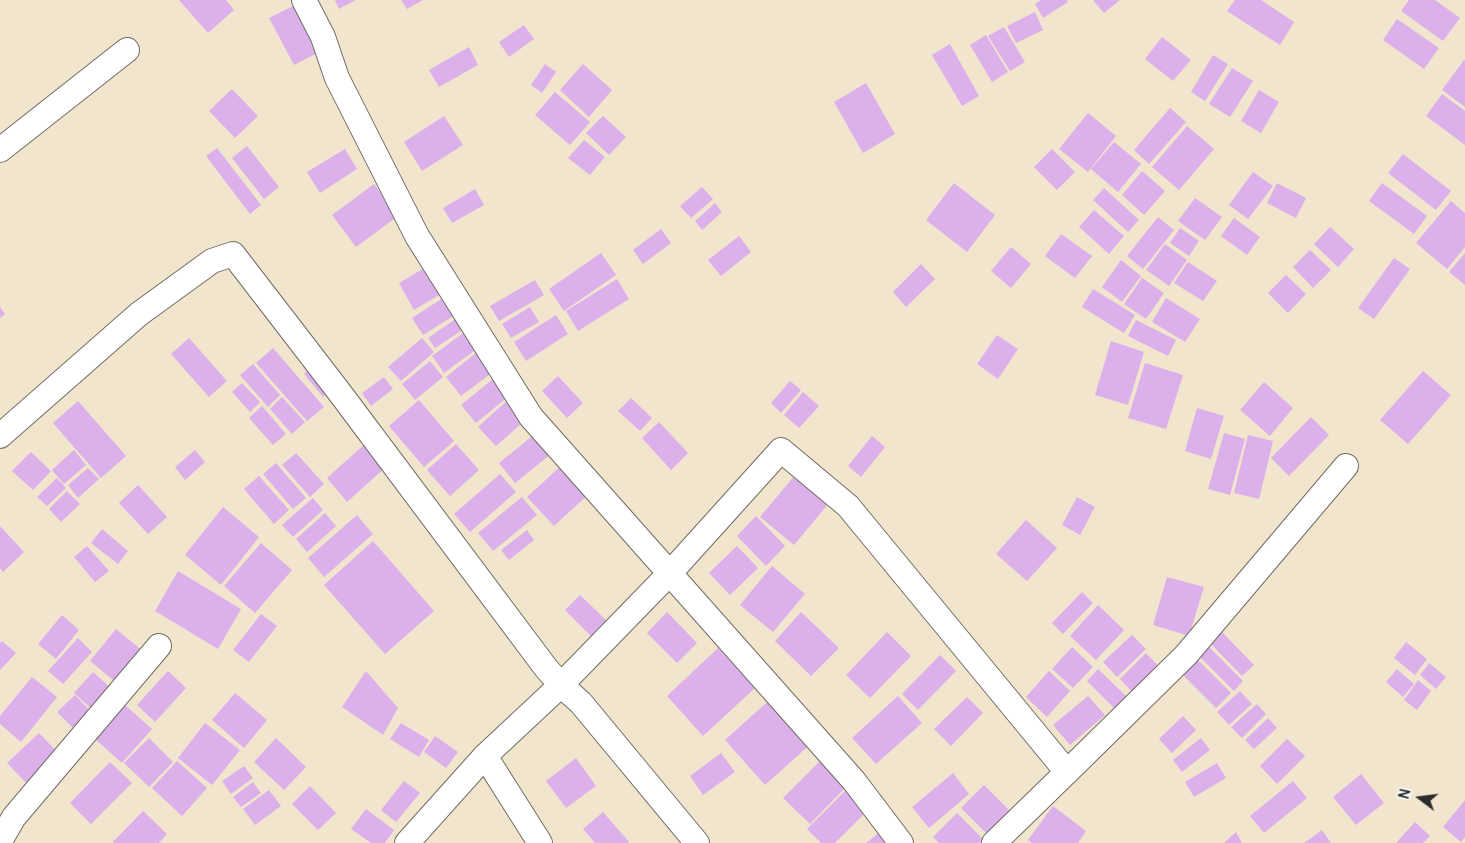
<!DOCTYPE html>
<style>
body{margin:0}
#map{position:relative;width:1465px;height:843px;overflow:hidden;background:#f1e5cd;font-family:Pangolin,sans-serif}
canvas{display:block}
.north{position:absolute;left:1395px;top:773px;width:50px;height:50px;-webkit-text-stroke:4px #f6f6f2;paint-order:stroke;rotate:285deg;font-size:14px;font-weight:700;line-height:20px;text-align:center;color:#2b2b2b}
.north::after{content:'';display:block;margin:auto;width:18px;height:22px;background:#2b2b2b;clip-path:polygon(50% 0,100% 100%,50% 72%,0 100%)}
</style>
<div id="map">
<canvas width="1465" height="843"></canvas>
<div class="north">N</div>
</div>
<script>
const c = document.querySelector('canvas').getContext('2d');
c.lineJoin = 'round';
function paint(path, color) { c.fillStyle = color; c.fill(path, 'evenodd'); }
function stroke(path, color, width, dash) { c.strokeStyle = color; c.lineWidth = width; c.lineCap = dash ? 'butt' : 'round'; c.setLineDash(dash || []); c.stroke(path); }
paint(new Path2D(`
 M179,0H226L234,10L208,33Z
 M335,0H356L339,9Z
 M401,0H423L407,9Z
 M1041,0H1067L1068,2L1043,18L1035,4Z
 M1093,0H1120L1104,13Z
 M1235,0H1261L1294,22L1280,45L1227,11Z
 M1409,0H1435L1460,18L1443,41L1401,11Z
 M299,3L323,50L294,65L269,18Z
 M1035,12L1043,30L1016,43L1007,26Z
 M1397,19L1439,48L1424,69L1383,40Z
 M524,25L534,39L509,57L499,42Z
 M1004,27L1025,62L1010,71L988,36Z
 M986,35L1008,72L992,82L970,45Z
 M1162,37L1191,60L1173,81L1145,59Z
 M950,44L979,96L962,106L932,55Z
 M469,47L478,65L439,87L429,70Z
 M1213,55L1228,64L1205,101L1191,92Z
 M1464,60L1465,61V107L1442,90Z
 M545,64L556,72L542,93L531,85Z
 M583,64L612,90L589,117L560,90Z
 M1232,68L1253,81L1230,117L1209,104Z
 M866,83L895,134L863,153L834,102Z
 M232,89L258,116L235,138L209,111Z
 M1259,90L1279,102L1261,133L1241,121Z
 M555,92L590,122L570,145L535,115Z
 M1442,94L1465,111V145L1426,116Z
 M1170,108L1186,122L1149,164L1134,150Z
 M1088,113L1116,136L1088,172L1059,149Z
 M444,116L463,145L422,171L404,142Z
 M603,116L626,137L609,155L586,133Z
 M1187,126L1214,149L1179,190L1152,167Z
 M584,140L605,157L590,175L568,158Z
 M1114,142L1141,164L1118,192L1091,169Z
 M247,146L279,187L264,199L232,158Z
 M217,148L261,205L250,214L206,156Z
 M345,149L357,169L320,193L307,172Z
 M1052,149L1075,172L1057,190L1034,167Z
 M1403,154L1451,191L1436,210L1388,173Z
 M1142,171L1165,191L1144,215L1122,195Z
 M1253,172L1273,186L1248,219L1229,205Z
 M954,183L995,215L967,252L926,220Z
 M1277,183L1306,198L1296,218L1267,203Z
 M1382,183L1427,216L1414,234L1369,201Z
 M374,184L398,216L356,247L332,215Z
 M702,187L713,199L691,218L680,206Z
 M1104,188L1139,220L1128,232L1093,200Z
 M475,189L484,205L452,223L443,208Z
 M1195,198L1222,217L1205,240L1178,221Z
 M1451,201L1465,213V247L1447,269L1416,243Z
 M715,203L722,212L702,230L695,221Z
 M1094,210L1124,236L1109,254L1079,227Z
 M1158,217L1174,230L1143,269L1127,256Z
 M1234,218L1260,237L1247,255L1221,236Z
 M1330,227L1354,249L1338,267L1314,244Z
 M1180,228L1199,241L1189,256L1170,243Z
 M661,229L671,243L643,264L633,250Z
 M1061,234L1092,256L1075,278L1045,256Z
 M739,236L751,252L721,276L708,260Z
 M1165,244L1187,260L1169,286L1146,270Z
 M1011,247L1031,264L1011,288L991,271Z
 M1310,250L1331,270L1313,288L1293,267Z
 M601,253L616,275L564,311L549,289Z
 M1465,253V285L1449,272Z
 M1394,258L1410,269L1374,319L1358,308Z
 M1121,260L1141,276L1122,302L1102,287Z
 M1188,262L1217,281L1203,301L1174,283Z
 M921,264L935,279L906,307L893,292Z
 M426,267L441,294L414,310L399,283Z
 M1286,275L1306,294L1288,313L1268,293Z
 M1142,278L1164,293L1146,319L1124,304Z
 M617,279L629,299L578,331L566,311Z
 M535,280L544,295L499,321L490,306Z
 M1093,289L1135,315L1124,333L1082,307Z
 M449,294L460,312L423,335L412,318Z
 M1166,298L1200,319L1185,342L1152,322Z
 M0,307L5,314L0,318Z
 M530,307L539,322L511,338L502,324Z
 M556,315L568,334L526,361L514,342Z
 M460,316L467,327L435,348L428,338Z
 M1136,320L1176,340L1168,356L1128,336Z
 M470,328L482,345L444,373L432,356Z
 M997,335L1018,349L998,379L977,364Z
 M189,338L227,381L209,397L171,354Z
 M422,338L434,352L401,381L388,367Z
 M1111,341L1144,352L1128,405L1095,395Z
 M273,348L324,407L307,421L256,363Z
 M477,352L493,372L461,396L446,377Z
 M430,361L443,377L415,400L402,384Z
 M1145,363L1183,375L1166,429L1128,418Z
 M253,364L280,395L268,407L240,375Z
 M313,366L333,388L323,397L304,374Z
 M1423,371L1451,395L1408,444L1380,420Z
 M499,374L514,392L476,423L461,405Z
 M558,376L583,403L567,418L542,391Z
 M384,377L393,389L371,406L362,393Z
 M790,381L801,390L781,413L771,403Z
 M1264,382L1293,408L1270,436L1240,410Z
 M242,383L260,402L250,412L232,392Z
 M803,392L819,406L799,428L784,415Z
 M282,397L305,422L292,434L270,409Z
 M511,397L529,417L496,446L478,427Z
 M631,398L652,418L640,431L618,411Z
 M419,400L454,441L424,467L389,426Z
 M78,401L126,456L101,478L53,423Z
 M262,406L286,434L273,445L249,418Z
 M1197,408L1224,416L1211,459L1185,451Z
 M1311,417L1329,435L1289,476L1271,458Z
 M659,422L688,453L671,470L642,438Z
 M1224,433L1245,439L1230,495L1208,489Z
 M535,434L551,454L515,483L499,463Z
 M1248,435L1273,441L1259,499L1234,493Z
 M872,436L885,447L861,477L848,466Z
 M367,442L387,466L347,502L327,478Z
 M456,444L479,470L450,496L427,470Z
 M74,450L86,465L64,484L52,470Z
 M195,450L205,462L185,480L175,467Z
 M31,452L51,471L33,490L12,471Z
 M296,453L324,484L310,497L282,465Z
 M276,463L306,498L293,509L263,474Z
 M564,463L591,492L554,526L527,497Z
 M88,468L99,479L78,498L68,485Z
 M500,474L516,492L470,532L454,514Z
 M795,475L829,503L794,545L760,517Z
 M259,476L289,510L274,524L244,489Z
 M57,478L66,488L47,506L37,497Z
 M138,485L167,517L148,534L119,503Z
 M67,491L80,504L61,522L49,509Z
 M522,497L537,515L493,551L478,533Z
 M1077,497L1095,507L1080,535L1062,525Z
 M313,498L323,510L293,537L282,525Z
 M223,507L259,537L221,585L185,555Z
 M325,513L336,526L307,552L296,539Z
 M357,515L373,534L324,577L308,558Z
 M756,516L785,546L766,566L737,536Z
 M1026,520L1057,548L1027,581L996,554Z
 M0,526L24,552L3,572L0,568Z
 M102,529L128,551L118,564L91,543Z
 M527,530L534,540L509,560L501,550Z
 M373,541L434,611L385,654L324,585Z
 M261,543L292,570L255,613L224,586Z
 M87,546L109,571L95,582L74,557Z
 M737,546L758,568L730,595L709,573Z
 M772,566L805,594L773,632L740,605Z
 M178,571L241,609L218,649L155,611Z
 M1167,577L1204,587L1189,636L1153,625Z
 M1082,592L1093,603L1063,634L1052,623Z
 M580,595L608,622L593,638L565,610Z
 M1098,605L1124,630L1096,660L1070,636Z
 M667,612L697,643L677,663L647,633Z
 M801,612L839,648L811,676L775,641Z
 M261,614L277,626L249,662L233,650Z
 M62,615L79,630L56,659L38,644Z
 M116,629L144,652L118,684L90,661Z
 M1221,631L1254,665L1242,676L1209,642Z
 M887,632L911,656L870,698L846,675Z
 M1132,635L1146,649L1117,677L1103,662Z
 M78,638L92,652L63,684L48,671Z
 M2,641L16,653L0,670V643Z
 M1406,642L1427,659L1415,675L1394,658Z
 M1206,644L1243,681L1234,691L1197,654Z
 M1072,647L1093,667L1073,688L1052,669Z
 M718,648L755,688L703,736L667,696Z
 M1146,653L1161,669L1134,694L1120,679Z
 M940,655L956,671L918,710L902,694Z
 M1195,657L1231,693L1216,708L1180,672Z
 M1429,663L1446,677L1436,689L1420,675Z
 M1098,669L1126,696L1114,708L1087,681Z
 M1397,669L1414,684L1403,697L1386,682Z
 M168,671L186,688L155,722L137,705Z
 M366,671L398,708L383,735L342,707Z
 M1049,671L1070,691L1047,717L1026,697Z
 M93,672L113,690L94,711L74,693Z
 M32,677L57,697L21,742L0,724V716Z
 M1418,680L1431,691L1417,710L1404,700Z
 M1240,691L1252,704L1229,725L1217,712Z
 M235,693L267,720L244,748L212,720Z
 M75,695L94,715L77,732L57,712Z
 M774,696L814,741L765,785L725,740Z
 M898,696L922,723L876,764L852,738Z
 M1088,696L1105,715L1070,745L1053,725Z
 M967,697L983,713L951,746L934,729Z
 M1257,704L1266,714L1242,738L1231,727Z
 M125,705L152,729L122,763L95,739Z
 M1183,716L1196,730L1172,753L1159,739Z
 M1268,718L1277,728L1254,749L1245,740Z
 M205,723L240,750L212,785L178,758Z
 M401,723L429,740L419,757L390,739Z
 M39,733L61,756L30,787L7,763Z
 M435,736L458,752L446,768L424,752Z
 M149,738L173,762L149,787L124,763Z
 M276,738L306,767L284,790L254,762Z
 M1201,738L1210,750L1182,772L1173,760Z
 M1287,739L1305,756L1277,784L1260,766Z
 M721,753L735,772L703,795L690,776Z
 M825,756L851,782L810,824L783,798Z
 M576,758L596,786L566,808L546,781Z
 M177,761L207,788L182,816L152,788Z
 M110,762L132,783L91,824L70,803Z
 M1217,763L1226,778L1194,797L1185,782Z
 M244,766L253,778L231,794L222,781Z
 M953,773L969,794L929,828L912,807Z
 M1361,774L1384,803L1356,825L1333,797Z
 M404,781L420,793L396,822L381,810Z
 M1293,781L1307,798L1264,833L1250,816Z
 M253,782L261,793L241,807L233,797Z
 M851,785L872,806L835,843H821L807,829Z
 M984,785L1015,816L992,839L961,808Z
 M310,786L336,813L318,830L292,804Z
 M269,790L281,806L255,825L243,809Z
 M1465,800V837L1461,842L1443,827Z
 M1053,806L1086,831L1078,843H1032L1028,840Z
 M366,809L394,830L385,843H371L351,829Z
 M143,811L167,834L159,843H114L113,842Z
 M603,812L629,842L628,843H595L583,829Z
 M957,813L983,839L979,843H939L933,837Z
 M1415,822L1430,836L1423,843H1396Z
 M884,829L894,843H866Z
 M1322,830L1331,843H1304Z
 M1236,832L1242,843H1224Z`), '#dcb0eb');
const minor = new Path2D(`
 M304,0L323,37L337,78L417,236L531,417L854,781L901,843
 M0,150L127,50
 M0,436L139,314L212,261L233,254L340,393L546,668L561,685L581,703L697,843
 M485,756L540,843
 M1067,772L1186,655L1346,466
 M0,841L14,817L159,646
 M407,843L485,756L561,685L670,573L781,450L848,506L1067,772L994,843`);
stroke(minor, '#706c64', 26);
stroke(minor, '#fff', 24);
</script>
